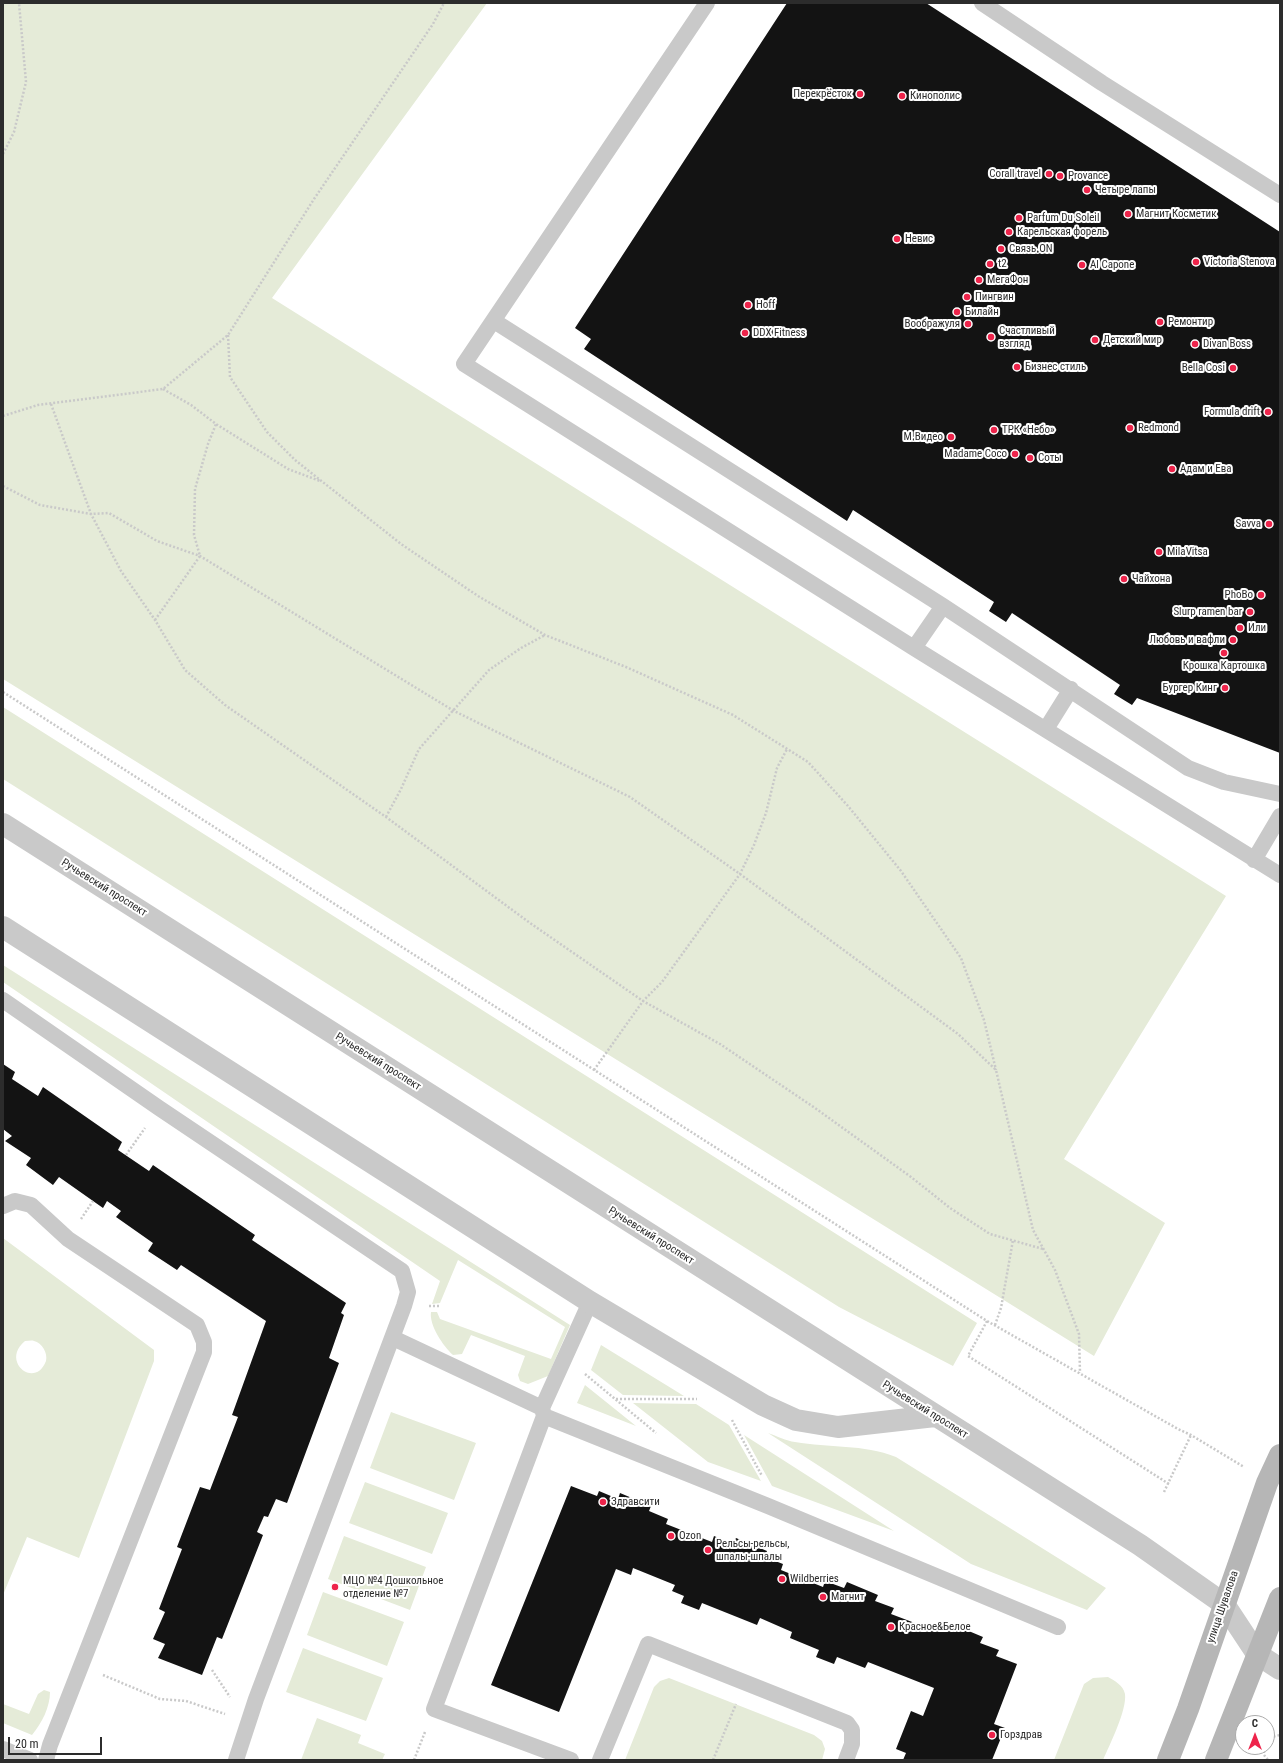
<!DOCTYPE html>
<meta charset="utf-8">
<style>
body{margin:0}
#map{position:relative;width:1283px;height:1763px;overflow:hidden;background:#fff;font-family:"Roboto Condensed",sans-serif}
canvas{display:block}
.frame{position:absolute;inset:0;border:4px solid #2c2c2c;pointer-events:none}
.north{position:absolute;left:1235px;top:1715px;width:40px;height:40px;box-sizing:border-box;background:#fff;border:1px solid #ababab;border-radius:50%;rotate:0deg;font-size:11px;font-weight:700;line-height:16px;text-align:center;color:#2c2c2c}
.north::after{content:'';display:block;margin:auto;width:14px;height:18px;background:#ee244b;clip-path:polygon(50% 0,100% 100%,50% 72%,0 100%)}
.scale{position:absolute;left:8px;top:1737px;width:94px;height:18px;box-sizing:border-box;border:2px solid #2c2c2c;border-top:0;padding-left:5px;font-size:12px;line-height:14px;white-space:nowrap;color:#2c2c2c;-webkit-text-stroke:3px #fff;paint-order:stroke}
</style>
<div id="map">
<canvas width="1283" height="1763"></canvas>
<div class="frame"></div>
<div class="north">С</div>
<div class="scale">20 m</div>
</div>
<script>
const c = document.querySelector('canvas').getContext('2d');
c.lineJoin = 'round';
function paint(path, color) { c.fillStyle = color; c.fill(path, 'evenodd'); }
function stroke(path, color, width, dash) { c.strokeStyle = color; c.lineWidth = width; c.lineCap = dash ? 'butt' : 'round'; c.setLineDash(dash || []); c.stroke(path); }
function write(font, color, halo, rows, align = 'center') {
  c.font = font + ' "Roboto Condensed",sans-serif'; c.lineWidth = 4; c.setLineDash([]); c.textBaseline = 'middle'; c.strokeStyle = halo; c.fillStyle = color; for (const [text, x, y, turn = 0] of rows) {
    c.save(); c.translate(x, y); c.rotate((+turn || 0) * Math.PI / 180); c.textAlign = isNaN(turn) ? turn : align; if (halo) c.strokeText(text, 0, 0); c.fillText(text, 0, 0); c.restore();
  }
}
paint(new Path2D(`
 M3,3H487L272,298L1226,896L1064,1159L1165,1223L1094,1356L3,679Z
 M3,707L977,1323L953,1366L839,1307L3,779Z
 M3,965L570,1325L548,1376L528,1384L520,1381L518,1375L525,1356L471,1335L462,1354L453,1355C443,1346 429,1325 431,1312H437L440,1319L551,1359L565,1327L458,1260L440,1303L432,1304L440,1281L3,982Z
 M3,1238L154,1350V1361L79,1558L27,1537L3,1595ZM25,1341C28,1341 32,1340 34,1341C42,1343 48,1353 46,1361C35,1390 0,1361 25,1341Z
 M601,1345L684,1396L623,1395L591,1370Z
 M585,1385L636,1426L577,1403Z
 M633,1403L696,1404L729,1425L761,1481L708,1462Z
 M391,1412L476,1443L454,1500L370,1468Z
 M768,1433C777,1436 786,1441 795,1442C829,1448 863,1444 896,1457L1106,1588L1087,1610L971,1564Z
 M744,1435L894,1531L772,1486Z
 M365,1482L448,1513L432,1554L349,1523Z
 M344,1536L426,1567L410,1610L328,1579Z
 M323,1592L404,1622L387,1666L307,1635Z
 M303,1648L383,1678L366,1721L286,1692Z
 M1108,1677C1115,1681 1123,1685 1125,1694C1127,1710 1110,1744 1103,1760H1054L1084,1684L1093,1678Z
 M669,1678L814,1735L822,1741L825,1749L822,1760H625L654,1687L660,1681Z
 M44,1690L50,1692C50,1707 42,1723 32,1735L3,1723V1704L29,1714L38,1694Z
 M317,1718L361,1735L358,1743L385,1754L382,1760H301Z`), '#e5ebd8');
paint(new Path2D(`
 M787,3H926L1280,232V753L1137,698L1132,705L1114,694L1120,685L1012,613L1006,622L989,611L994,602L853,510L847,521L584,349L591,339L575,328Z
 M3,1064L15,1072L12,1079L38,1096L43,1087L122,1142L118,1150L149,1171L153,1165L255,1235L252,1240L346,1303L341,1313L344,1315L329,1358L339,1363L287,1503L276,1499L268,1517L264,1516L257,1532L263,1535L222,1639L217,1637L202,1675L158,1658L165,1644L153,1639L165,1612L159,1609L182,1549L177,1547L200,1487L210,1490L238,1417L232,1415L266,1321L181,1265L177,1270L148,1251L153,1243L116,1217L121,1211L107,1201L103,1208L59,1177L53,1185L26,1165L31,1158L5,1141L12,1136L3,1129Z
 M571,1486L597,1496L599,1491L618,1499L620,1493L651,1506L649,1511L668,1519L666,1524L712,1542L714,1536L733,1544L736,1538L767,1551L765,1557L783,1564L781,1570L823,1587L825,1581L844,1588L847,1582L878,1595L875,1601L894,1608L891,1614L928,1628L930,1623L949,1631L952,1624L983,1637L980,1643L999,1650L996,1656L1017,1664L994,1724L1005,1728L992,1760H903L906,1753L896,1749L911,1711L923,1716L934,1688L868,1662L865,1668L837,1657L834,1664L816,1657L819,1650L790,1638L792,1632L760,1618L757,1625L702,1603L699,1610L681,1603L684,1596L672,1591L675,1585L633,1568L631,1575L616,1569L559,1712L491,1685Z`), '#131313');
stroke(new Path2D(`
 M3,154L14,132L26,82L19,3
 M228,335L230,377L267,432L295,460L401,544L478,596L545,635L626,667L733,715L808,762L848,806L901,871L961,958L984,1020L996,1070
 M163,389L191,405L216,424L288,469L320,481
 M51,404L91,514L121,571L155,620L185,670L225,705L386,817L530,923L643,1001L720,1044L815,1108L911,1177L950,1208L990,1234L1043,1249
 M3,416L38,405L163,389L228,335L314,199L433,24L444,3
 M3,486L40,505L91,514L109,513L157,541L200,556L454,711L630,797L740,874L958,1034L996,1070L1033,1230L1055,1270L1079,1334L1080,1373
 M155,620L200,556L194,535L195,489L208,444L216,424
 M3,692L987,1321L1178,1429L1191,1435L1244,1467
 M386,817L401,789L419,749L489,670L521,648L545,635
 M594,1070L643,1001L662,982L740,874L754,845L766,813L777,768L787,749
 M126,1155L145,1128
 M81,1219L93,1201
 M429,1306H439
 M987,1321L968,1356L1169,1484
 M995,1325L1001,1308L1013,1240
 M585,1374L656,1433
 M616,1399H697
 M732,1420L762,1476
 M1164,1492L1191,1435
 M212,1670L230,1697
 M103,1675L160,1699L186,1701L225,1714
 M1267,1741L1272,1737L1280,1735
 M1264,1747V1755L1268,1760
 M414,1760L425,1732
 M713,1760L736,1704`), '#c9c9c9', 2.5, [2, 2]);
stroke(new Path2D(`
 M707,3L464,364L914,648L1280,875
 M982,3L1102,83L1280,195
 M494,321L943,606L1188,768L1224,782L1280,794
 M914,648L943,606
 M1046,729L1071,689
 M1254,860L1280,816
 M3,1000L159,1108L402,1271L408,1292L404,1306L256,1699L236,1760
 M3,1206L15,1201L31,1205L68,1239L197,1325L204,1342V1352L50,1745L46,1760
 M393,1338L542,1408
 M544,1416L768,1506L1058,1627
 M3,1749L30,1760
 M571,1760L434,1709L544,1416L542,1408L590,1302
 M600,1760L648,1644L847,1723L852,1730V1744L846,1760`), '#c9c9c9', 16);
stroke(new Path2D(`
 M3,824L1140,1545L1224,1604L1257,1654L1280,1669
 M3,927L590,1302L763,1405L796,1420L838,1427L935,1416`), '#c9c9c9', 22);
stroke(new Path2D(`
 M1168,1760L1188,1709L1267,1483L1280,1455
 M1216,1760L1280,1598`), '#b6b6b6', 22);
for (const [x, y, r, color] of [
 [860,94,4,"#ee244b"],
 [902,96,4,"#ee244b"],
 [1049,174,4,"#ee244b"],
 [1060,176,4,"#ee244b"],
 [1087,190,4,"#ee244b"],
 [1128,214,4,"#ee244b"],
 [1019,218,4,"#ee244b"],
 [1009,232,4,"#ee244b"],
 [897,239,4,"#ee244b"],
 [1001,249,4,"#ee244b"],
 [1196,262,4,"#ee244b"],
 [990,264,4,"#ee244b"],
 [1082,265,4,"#ee244b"],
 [979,280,4,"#ee244b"],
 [967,297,4,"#ee244b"],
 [748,305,4,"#ee244b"],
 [957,312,4,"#ee244b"],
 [1160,322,4,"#ee244b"],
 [968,324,4,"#ee244b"],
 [745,333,4,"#ee244b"],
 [991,337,4,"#ee244b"],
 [1095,340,4,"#ee244b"],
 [1195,344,4,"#ee244b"],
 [1017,367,4,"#ee244b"],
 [1233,368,4,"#ee244b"],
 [1268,412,4,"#ee244b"],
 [1130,428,4,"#ee244b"],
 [994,430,4,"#ee244b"],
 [951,437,4,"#ee244b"],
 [1015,454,4,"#ee244b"],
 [1030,458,4,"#ee244b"],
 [1172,469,4,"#ee244b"],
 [1269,524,4,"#ee244b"],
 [1159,552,4,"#ee244b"],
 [1124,579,4,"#ee244b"],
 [1261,595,4,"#ee244b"],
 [1250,612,4,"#ee244b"],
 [1240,628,4,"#ee244b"],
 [1233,640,4,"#ee244b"],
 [1224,653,4,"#ee244b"],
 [1225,688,4,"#ee244b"],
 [603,1502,4,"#ee244b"],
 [671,1536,4,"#ee244b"],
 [708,1550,4,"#ee244b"],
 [782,1579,4,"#ee244b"],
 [335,1587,4,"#ee244b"],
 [823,1597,4,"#ee244b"],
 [891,1627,4,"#ee244b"],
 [992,1735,4,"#ee244b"]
]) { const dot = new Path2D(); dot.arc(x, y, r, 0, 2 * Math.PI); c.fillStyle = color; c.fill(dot); stroke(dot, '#fff', 1.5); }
write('11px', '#2c2c2c', '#fff', [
 ["Перекрёсток",852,94,"right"],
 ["Кинополис",910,96],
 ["Corall travel",1041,174,"right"],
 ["Provance",1068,176],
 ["Четыре лапы",1095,190],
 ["Магнит Косметик",1136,214],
 ["Parfum Du Soleil",1027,218],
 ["Карельская форель",1017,232],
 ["Невис",905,239],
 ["Связь.ON",1009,249],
 ["Victoria Stenova",1204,262],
 ["t2",998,264],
 ["Al Capone",1090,265],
 ["МегаФон",987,280],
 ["Пингвин",975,297],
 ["Hoff",756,305],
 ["Билайн",965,312],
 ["Ремонтир",1168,322],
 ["Воображуля",960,324,"right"],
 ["Счастливый",999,331],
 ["взгляд",999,344],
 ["DDX Fitness",753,333],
 ["Детский мир",1103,340],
 ["Divan Boss",1203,344],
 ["Бизнес стиль",1025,367],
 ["Bella Cosi",1225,368,"right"],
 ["Formula drift",1260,412,"right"],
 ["Redmond",1138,428],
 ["ТРК «Небо»",1002,430],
 ["М.Видео",943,437,"right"],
 ["Madame Coco",1007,454,"right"],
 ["Соты",1038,458],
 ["Адам и Ева",1180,469],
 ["Savva",1261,524,"right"],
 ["MilaVitsa",1167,552],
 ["Чайхона",1132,579],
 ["PhoBo",1253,595,"right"],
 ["Slurp ramen bar",1242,612,"right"],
 ["Или",1248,628],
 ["Любовь и вафли",1225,640,"right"],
 ["Крошка Картошка",1224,666,"center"],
 ["Бургер Кинг",1217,688,"right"],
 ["Здравсити",611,1502],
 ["Ozon",679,1536],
 ["Рельсы-рельсы,",716,1544],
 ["шпалы-шпалы",716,1557],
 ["Wildberries",790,1579],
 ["МЦО №4 Дошкольное",343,1581],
 ["отделение №7",343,1594],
 ["Магнит",831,1597],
 ["Красное&Белое",899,1627],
 ["Горздрав",1000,1735]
], 'left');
write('11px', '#2c2c2c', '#fff', [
 ["Ручьевский проспект",104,888,32],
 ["Ручьевский проспект",378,1062,32],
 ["Ручьевский проспект",651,1236,32],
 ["Ручьевский проспект",925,1410,32],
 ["улица Шувалова",1223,1607,-71]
]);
</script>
